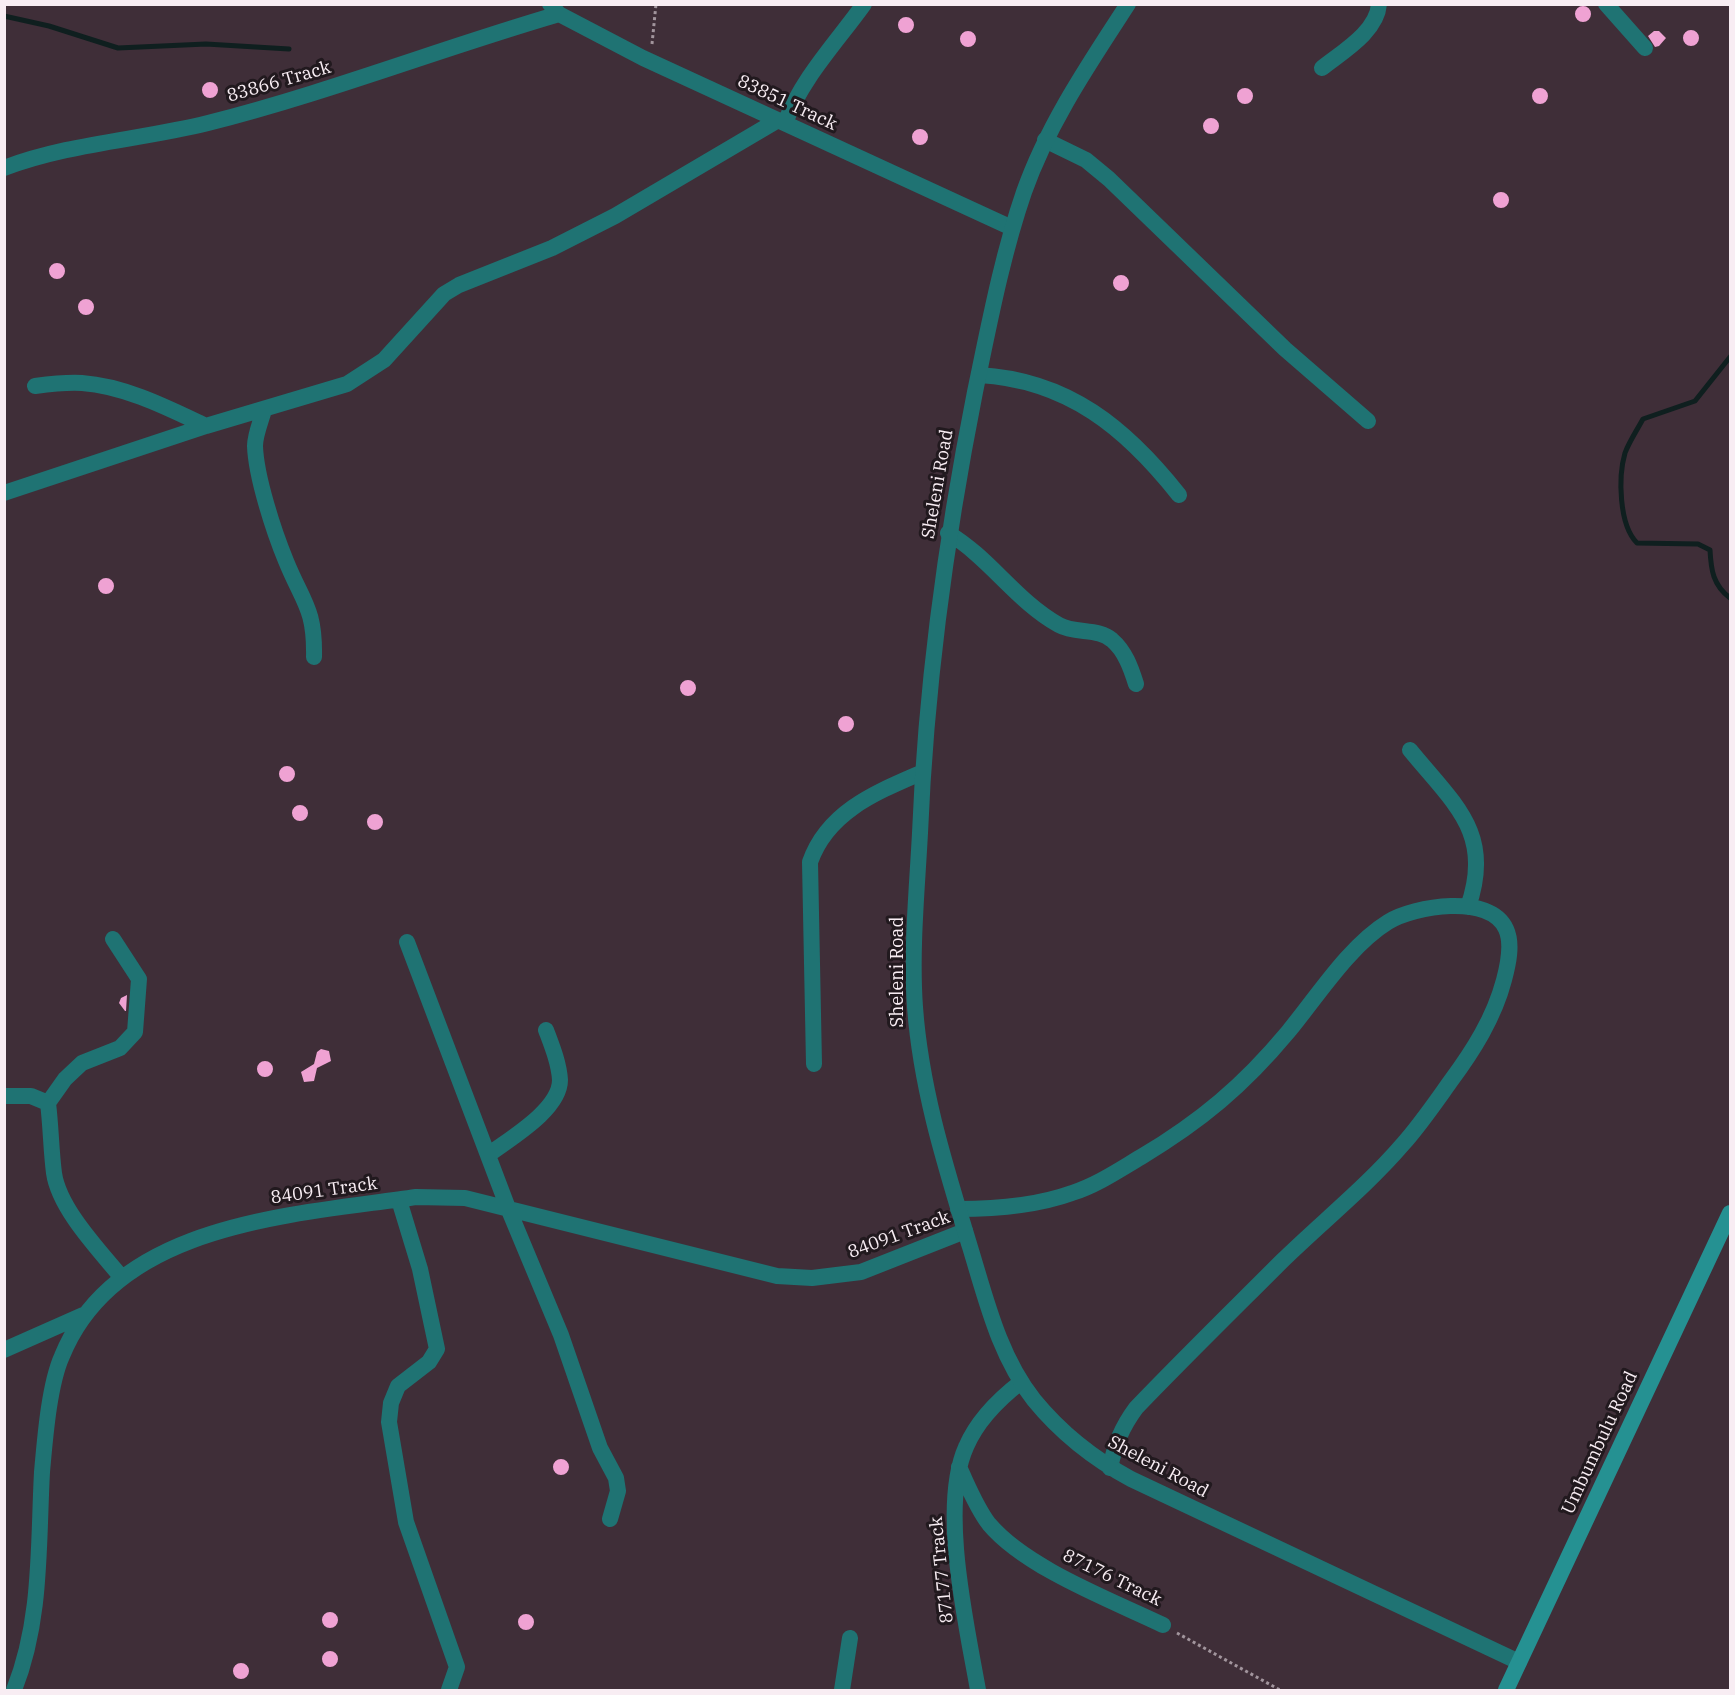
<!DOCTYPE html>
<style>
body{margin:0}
#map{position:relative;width:1735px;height:1695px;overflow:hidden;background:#3f2e38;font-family:"IBM Plex Serif",serif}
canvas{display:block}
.frame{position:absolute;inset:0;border:6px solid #f8edf3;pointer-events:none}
</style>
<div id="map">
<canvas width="1735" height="1695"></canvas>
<div class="frame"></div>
</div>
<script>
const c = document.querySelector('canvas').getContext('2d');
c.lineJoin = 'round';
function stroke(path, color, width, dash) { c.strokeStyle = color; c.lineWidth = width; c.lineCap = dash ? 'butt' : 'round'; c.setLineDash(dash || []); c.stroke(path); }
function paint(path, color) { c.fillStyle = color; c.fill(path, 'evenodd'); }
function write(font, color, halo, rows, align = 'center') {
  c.font = font + ' "IBM Plex Serif",serif'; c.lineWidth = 6; c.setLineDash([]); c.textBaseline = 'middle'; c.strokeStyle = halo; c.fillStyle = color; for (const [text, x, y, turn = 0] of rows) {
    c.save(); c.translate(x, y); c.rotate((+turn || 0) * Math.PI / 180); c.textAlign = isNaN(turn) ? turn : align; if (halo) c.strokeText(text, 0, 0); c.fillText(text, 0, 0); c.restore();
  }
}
stroke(new Path2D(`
 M4,16L49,26L118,48L206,44L289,49
 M1730,357L1695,401L1643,419C1637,430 1629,442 1625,453C1618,477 1619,525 1637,543L1698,544L1710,550C1711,570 1713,585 1730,598`), '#0f1f1f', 5);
paint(new Path2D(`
 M1575 14a8 8 0 1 1 16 0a8 8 0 1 1-16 0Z
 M898 25a8 8 0 1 1 16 0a8 8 0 1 1-16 0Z
 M1683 38a8 8 0 1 1 16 0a8 8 0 1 1-16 0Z
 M960 39a8 8 0 1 1 16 0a8 8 0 1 1-16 0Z
 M1654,31H1659L1666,38L1659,46L1655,47L1648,36Z
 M202 90a8 8 0 1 1 16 0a8 8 0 1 1-16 0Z
 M1237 96a8 8 0 1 1 16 0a8 8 0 1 1-16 0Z
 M1532 96a8 8 0 1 1 16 0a8 8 0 1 1-16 0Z
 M1203 126a8 8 0 1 1 16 0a8 8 0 1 1-16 0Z
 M912 137a8 8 0 1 1 16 0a8 8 0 1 1-16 0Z
 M1493 200a8 8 0 1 1 16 0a8 8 0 1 1-16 0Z
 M49 271a8 8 0 1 1 16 0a8 8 0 1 1-16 0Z
 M1113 283a8 8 0 1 1 16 0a8 8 0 1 1-16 0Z
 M78 307a8 8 0 1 1 16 0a8 8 0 1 1-16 0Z
 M98 586a8 8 0 1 1 16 0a8 8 0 1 1-16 0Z
 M680 688a8 8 0 1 1 16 0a8 8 0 1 1-16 0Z
 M838 724a8 8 0 1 1 16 0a8 8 0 1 1-16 0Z
 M279 774a8 8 0 1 1 16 0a8 8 0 1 1-16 0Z
 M292 813a8 8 0 1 1 16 0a8 8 0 1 1-16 0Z
 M367 822a8 8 0 1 1 16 0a8 8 0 1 1-16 0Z
 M127,995L126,1011H125L119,1003L121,998Z
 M321,1049L329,1051L331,1061L317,1068L314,1081L304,1082L301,1072L314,1064L317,1052Z
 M257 1069a8 8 0 1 1 16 0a8 8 0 1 1-16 0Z
 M553 1467a8 8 0 1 1 16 0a8 8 0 1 1-16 0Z
 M322 1620a8 8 0 1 1 16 0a8 8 0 1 1-16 0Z
 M518 1622a8 8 0 1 1 16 0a8 8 0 1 1-16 0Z
 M322 1659a8 8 0 1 1 16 0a8 8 0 1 1-16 0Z
 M233 1671a8 8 0 1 1 16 0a8 8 0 1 1-16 0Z`), '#efa2d3');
stroke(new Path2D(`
 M652,44L656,4
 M1177,1633L1280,1690`), '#a2959d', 3, [3, 3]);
stroke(new Path2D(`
 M550,4L559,14L643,58L1012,228
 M1606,4L1645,48
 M1322,68C1342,52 1377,32 1379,4
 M785,123C802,78 836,43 864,4
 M1045,140L1086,160L1109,179L1285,349L1368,421
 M4,168C70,143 140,140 208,123C327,93 442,48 559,14
 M979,375C1068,380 1126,428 1179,495
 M35,386C50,384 66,382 82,383C125,386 168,408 206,426
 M264,410C261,421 255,435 255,446C256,477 274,532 286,561C303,603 315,608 314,657
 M4,493L206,426L347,384L384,360L444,294L459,285L552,248L615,216L778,120
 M948,533C990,558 1016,601 1059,625C1075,634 1099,628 1112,640C1125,651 1131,668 1136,684
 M1410,750C1454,804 1494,833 1468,907
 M407,942L508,1208L561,1335L600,1448L616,1478L618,1491L610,1519
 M814,1064L810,862C828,811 877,792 923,772
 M4,1096H31L48,1103C51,1127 51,1150 54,1173C59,1209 100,1251 122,1278
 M48,1103L65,1079L82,1063L120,1048L135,1032L139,979L113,939
 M488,1155C509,1139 560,1110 560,1080C559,1063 552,1046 546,1030
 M399,1200L420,1269L437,1349L429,1362L398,1386L391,1403L389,1422L406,1522L457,1667L449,1690
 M958,1209C996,1209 1036,1206 1072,1193C1097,1185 1119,1170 1141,1157C1201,1121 1243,1086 1288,1032C1317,997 1349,946 1388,922C1414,906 1490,893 1506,929C1513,944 1508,965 1504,980C1494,1018 1473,1051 1450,1082C1435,1103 1420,1125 1403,1144C1367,1186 1322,1222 1282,1261C1233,1310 1184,1358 1136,1408C1122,1427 1115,1444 1110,1468
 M4,1350L83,1315
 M959,1467C968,1486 976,1507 989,1524C1026,1568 1111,1600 1163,1625
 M14,1690C42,1620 38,1546 42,1472C45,1439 49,1385 62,1356C116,1222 294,1215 416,1197L465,1198L777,1276L812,1278L861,1272L965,1231
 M842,1690L850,1638
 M978,1690C967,1627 939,1507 966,1447C977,1421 999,1399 1021,1382`), '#1f7373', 16);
stroke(new Path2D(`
 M1128,4C1089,64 1048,124 1024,192C1002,256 989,325 975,392C946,538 926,684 920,833C917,890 911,950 915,1007C921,1090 946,1168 970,1247C986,1299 999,1356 1034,1400C1061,1433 1094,1459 1131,1479L1519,1662`), '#1f7373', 16);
stroke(new Path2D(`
 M1506,1690L1730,1213`), '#259192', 16);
write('18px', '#f8edf3', '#21191e', [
 ["83866 Track",279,82,-16],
 ["83851 Track",787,103,25],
 ["Sheleni Road",938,484,-80],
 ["Sheleni Road",898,972,-90],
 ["84091 Track",324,1191,-8],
 ["84091 Track",899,1235,-20],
 ["Umbumbulu Road",1600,1443,-65],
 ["Sheleni Road",1158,1467,28],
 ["87177 Track",942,1570,-96],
 ["87176 Track",1112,1578,26]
]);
</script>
